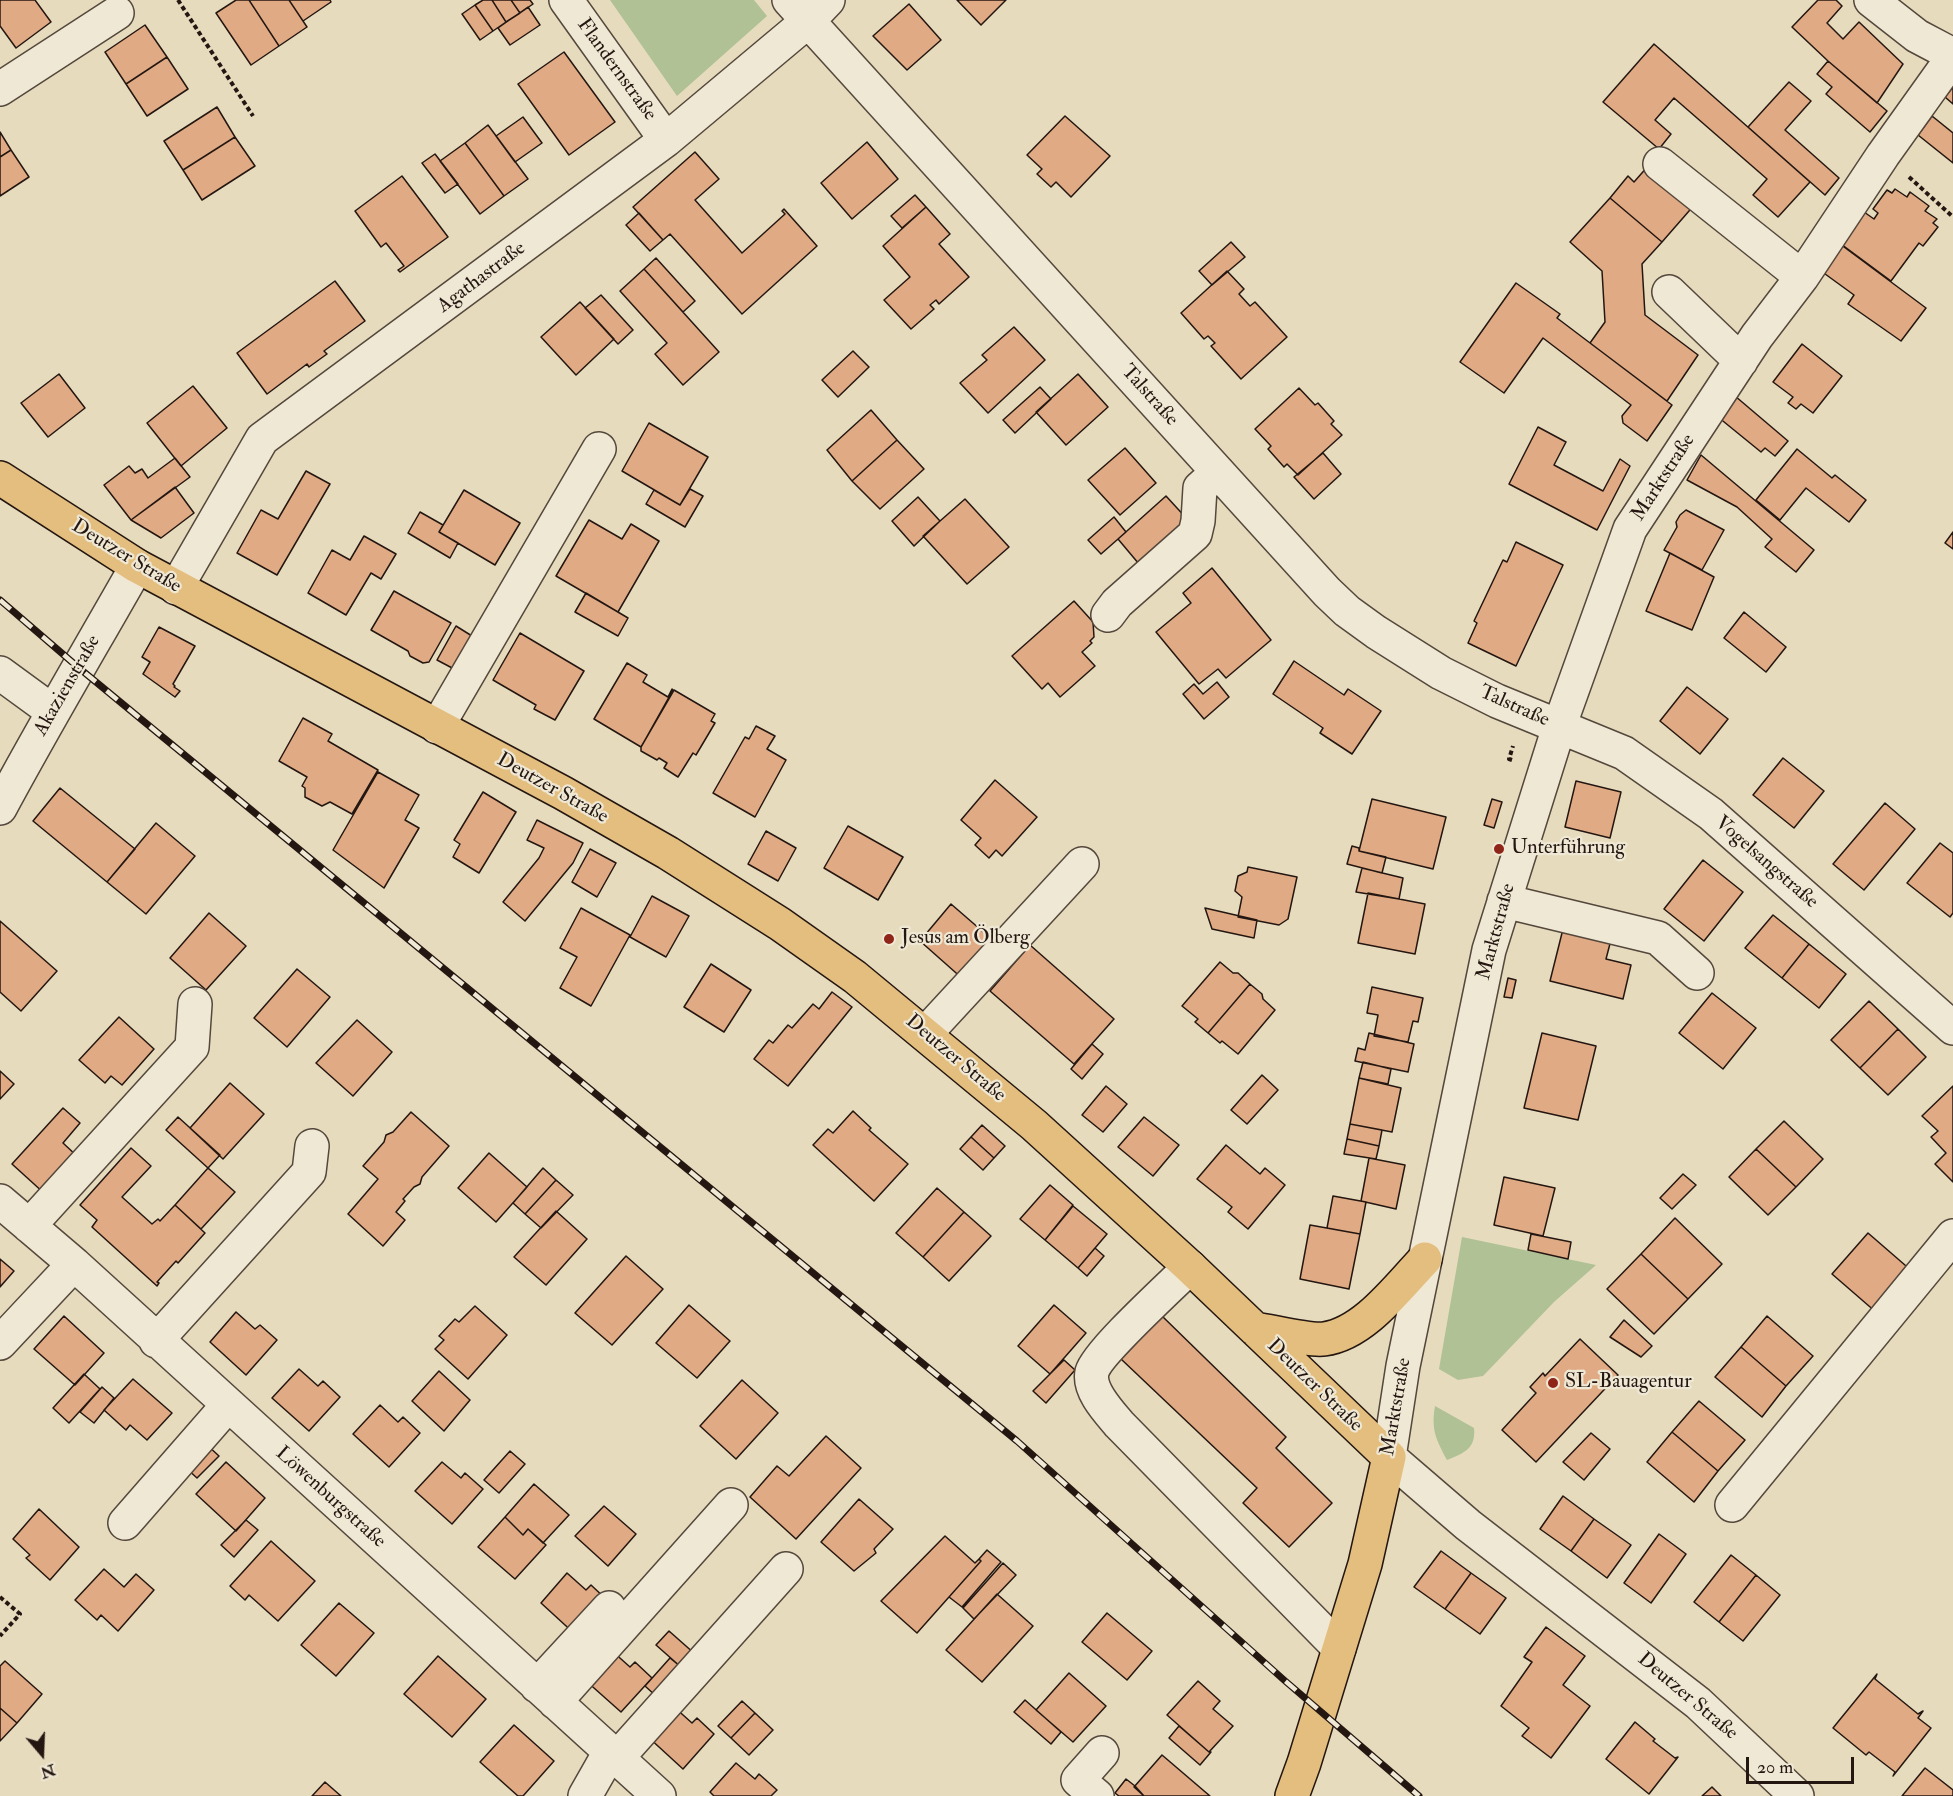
<!DOCTYPE html>
<meta charset="utf-8">
<style>
body{margin:0}
#map{position:relative;width:1953px;height:1796px;overflow:hidden;background:#e6dbbd;font-family:"IM FELL Double Pica",serif}
canvas{display:block}
.north{position:absolute;left:12px;top:1724px;width:60px;height:60px;-webkit-text-stroke:4px #efe8d4;paint-order:stroke;rotate:161deg;font-size:16px;font-weight:700;line-height:24px;text-align:center;color:#241611}
.north::after{content:'';display:block;margin:auto;width:21px;height:27px;background:#241611;clip-path:polygon(50% 0,100% 100%,50% 72%,0 100%)}
.scale{position:absolute;left:1746px;top:1757px;width:108px;height:27px;box-sizing:border-box;border:3px solid #241611;border-top:0;padding-left:8px;font-size:18px;line-height:21px;white-space:nowrap;color:#241611;-webkit-text-stroke:4px #efe8d4;paint-order:stroke}
</style>
<div id="map">
<canvas width="1953" height="1796"></canvas>
<div class="north">N</div>
<div class="scale">20 m</div>
</div>
<script>
const c = document.querySelector('canvas').getContext('2d');
c.lineJoin = 'round';
function paint(path, color) { c.fillStyle = color; c.fill(path, 'evenodd'); }
function stroke(path, color, width, dash) { c.strokeStyle = color; c.lineWidth = width; c.lineCap = dash ? 'butt' : 'round'; c.setLineDash(dash || []); c.stroke(path); }
function write(font, color, halo, rows, align = 'center') {
  c.font = font + ' "IM FELL Double Pica",serif'; c.lineWidth = 4.5; c.setLineDash([]); c.textBaseline = 'middle'; c.strokeStyle = halo; c.fillStyle = color; for (const [text, x, y, turn = 0] of rows) {
    c.save(); c.translate(x, y); c.rotate((+turn || 0) * Math.PI / 180); c.textAlign = isNaN(turn) ? turn : align; if (halo) c.strokeText(text, 0, 0); c.fillText(text, 0, 0); c.restore();
  }
}
paint(new Path2D(`
 M610,0H754L767,16L677,96Z
 M1462,1237L1596,1265L1554,1302L1483,1376L1458,1380L1439,1369Z
 M1435,1406L1474,1428C1476,1449 1464,1453 1447,1460C1436,1439 1431,1430 1435,1406Z`), '#afc195');
const building = new Path2D(`
 M0,0H35L51,22L16,48L0,26Z
 M236,0H249L279,46L251,65L216,13Z
 M249,0H289L307,27L279,46Z
 M289,0H330L331,2L303,21Z
 M483,0H492L506,22L493,31L475,5Z
 M492,0H511L520,13L506,22Z
 M511,0H530L533,4L520,13Z
 M957,0H1006L981,25Z
 M1818,0H1836L1842,6L1827,23L1843,39L1859,22L1903,64L1877,103L1828,61L1792,27Z
 M909,4L941,40L907,70L873,36Z
 M475,5L493,31L480,40L462,14Z
 M528,7L540,25L510,45L498,28Z
 M145,25L167,57L126,84L105,52Z
 M1654,44L1810,182L1778,217L1753,195L1767,179L1674,98L1655,120L1671,134L1659,149L1603,102Z
 M564,52L615,122L569,155L518,84Z
 M167,57L188,89L147,116L126,84Z
 M1828,61L1887,111L1870,132L1826,94L1832,87L1817,74Z
 M1789,82L1811,101L1785,130L1839,178L1825,195L1748,127Z
 M1953,87V104L1945,97Z
 M217,107L235,137L183,170L164,141Z
 M1065,116L1110,156L1071,197L1056,182L1051,187L1037,174L1042,169L1027,155Z
 M1932,116L1953,133V163L1918,135Z
 M523,117L542,143L515,162L496,136Z
 M488,125L528,179L504,196L465,143Z
 M0,132L11,150L0,157Z
 M235,137L255,166L202,200L183,170Z
 M867,142L898,179L852,219L821,183Z
 M465,143L504,196L480,214L440,161Z
 M11,150L29,177L0,196V157Z
 M695,152L719,179L695,200L742,253L785,214L782,211L784,209L817,246L742,314L670,234L663,240L633,207Z
 M435,154L458,184L445,193L422,163Z
 M1649,165L1696,203L1662,242L1610,198L1628,176L1634,182Z
 M402,176L448,237L400,272L398,270L404,266L386,243L381,247L355,211Z
 M1895,189L1907,197L1910,192L1929,206L1925,211L1937,219L1933,223L1938,227L1923,246L1919,243L1891,281L1841,244L1864,212L1874,219L1878,213L1873,209L1887,190L1892,193Z
 M915,195L926,207L902,228L891,216Z
 M1610,198L1662,242L1642,264L1645,315L1698,355L1667,401L1590,343L1605,322L1602,271L1570,242Z
 M926,207L950,234L939,244L969,277L939,304L936,300L930,305L934,309L911,329L884,300L910,277L883,246Z
 M639,213L663,240L650,251L626,225Z
 M1231,242L1245,257L1212,285L1199,271Z
 M1840,244L1926,308L1901,341L1848,304L1854,295L1821,271Z
 M656,258L695,301L683,312L644,269Z
 M644,269L719,352L683,385L655,354L667,343L620,291Z
 M1227,271L1244,289L1239,294L1250,306L1255,302L1287,337L1241,379L1211,346L1215,343L1208,336L1204,339L1181,313Z
 M335,281L365,321L324,351L327,354L309,367L307,364L267,394L237,353Z
 M1516,283L1560,314L1557,318L1672,405L1647,441L1623,423L1622,416L1631,405L1543,338L1504,393L1460,362Z
 M601,295L633,330L618,344L585,308Z
 M580,302L614,339L576,375L541,337Z
 M1014,327L1045,360L988,413L960,383L987,360L982,355Z
 M1802,344L1842,376L1813,413L1801,404L1796,409L1788,403L1793,397L1773,382Z
 M853,351L869,367L838,397L822,380Z
 M59,374L85,408L48,437L21,403Z
 M1078,374L1108,407L1066,445L1036,412Z
 M193,386L227,428L181,466L147,423Z
 M1040,387L1051,399L1015,433L1003,420Z
 M1299,388L1315,405L1318,403L1334,421L1331,424L1342,435L1298,475L1287,464L1284,467L1268,449L1271,446L1255,429Z
 M1735,396L1788,441L1775,456L1765,448L1761,452L1718,417Z
 M871,410L897,440L852,481L827,450Z
 M649,423L708,457L680,505L622,471Z
 M1538,427L1566,442L1554,465L1603,491L1620,459L1630,466L1597,530L1509,484Z
 M897,440L924,469L880,509L852,481Z
 M1125,448L1156,483L1120,515L1088,480Z
 M1797,449L1832,478L1835,475L1866,500L1849,522L1806,488L1780,520L1756,500Z
 M1323,453L1341,474L1314,499L1294,477Z
 M1701,455L1814,550L1796,572L1765,547L1772,539L1737,507L1687,480Z
 M175,458L190,477L131,520L104,485L129,466L135,473L142,469L148,478Z
 M306,471L330,484L277,575L237,553L261,510L278,519Z
 M175,487L194,513L161,538L131,520Z
 M690,489L703,496L685,527L646,504L654,490L680,505Z
 M464,490L520,523L495,565L439,532Z
 M1166,496L1188,520L1139,564L1118,539Z
 M918,497L940,521L914,546L892,521Z
 M965,499L1009,547L967,584L923,536Z
 M1686,510L1724,530L1702,570L1664,550L1677,527L1676,522L1680,515Z
 M420,512L443,525L439,532L458,543L450,558L408,533Z
 M1114,517L1126,532L1101,554L1088,540Z
 M589,520L622,539L631,524L659,541L618,612L556,576Z
 M1953,532V549L1945,543Z
 M364,536L396,554L381,579L371,573L346,615L308,593L332,550L350,560Z
 M1516,542L1563,565L1516,666L1468,643L1477,623L1474,621L1503,560L1507,562Z
 M1670,553L1714,577L1692,630L1646,611Z
 M1212,568L1271,640L1226,678L1218,669L1199,684L1156,632L1191,603L1183,593Z
 M394,591L451,623L429,662L423,663L410,656L408,651L371,630Z
 M586,593L628,618L618,636L575,612Z
 M1074,601L1093,622L1094,637L1090,641L1092,643L1082,652L1095,666L1060,697L1048,683L1042,689L1012,656Z
 M1744,612L1786,647L1766,672L1724,638Z
 M456,626L472,636L454,669L437,660Z
 M159,627L195,646L173,684L175,686L174,687L180,691L175,697L143,674L150,662L142,657Z
 M520,633L584,671L555,720L534,709L536,705L493,680Z
 M1294,661L1344,695L1348,689L1381,711L1352,754L1320,733L1323,728L1273,694Z
 M627,663L647,675L643,682L668,697L672,689L673,690L641,747L594,719Z
 M1217,682L1229,697L1204,719L1183,694L1194,684L1203,694Z
 M1687,687L1728,719L1700,754L1660,721Z
 M674,690L715,714L711,721L715,723L696,755L693,753L678,777L664,768L667,763L659,758L657,760L641,751V747Z
 M303,718L332,734L328,741L378,770L352,814L330,802L322,806L305,797V788L302,786L307,777L279,761Z
 M756,726L775,736L767,749L786,760L755,817L713,793L745,737L749,739Z
 M1783,758L1824,791L1794,828L1753,795Z
 M378,772L419,795L405,820L419,828L384,888L333,850Z
 M995,780L1037,817L1002,856L996,850L989,858L975,845L981,838L961,820Z
 M1576,781L1621,792L1610,838L1565,827Z
 M60,788L135,849L107,882L33,821Z
 M483,792L516,812L479,873L453,857L460,844L454,840Z
 M1372,799L1446,817L1433,869L1359,851Z
 M1492,799L1502,802L1494,828L1484,825Z
 M1885,803L1915,829L1864,890L1833,864Z
 M537,820L583,843L573,863L525,921L503,902L539,858L544,848L527,840Z
 M156,823L195,856L146,914L107,882Z
 M848,826L903,857L878,900L824,868Z
 M766,831L796,848L778,881L748,864Z
 M1940,843L1953,853V913L1950,917L1907,883Z
 M1352,846L1359,848V851L1386,857L1382,873L1347,864Z
 M590,849L616,863L597,897L572,882Z
 M1703,860L1743,892L1704,941L1664,909Z
 M1248,867L1297,877L1288,919L1279,925L1238,917L1242,897L1235,891L1238,876L1247,872Z
 M1362,868L1403,878L1399,899L1356,892Z
 M1368,893L1425,904L1415,954L1358,943Z
 M652,896L689,916L666,957L630,937Z
 M951,904L996,943L964,980L920,941Z
 M581,908L630,935L591,1006L560,988L577,957L560,948Z
 M1205,908L1257,920L1254,938L1212,929Z
 M209,913L246,946L206,990L170,958Z
 M1773,915L1809,944L1782,978L1745,948Z
 M0,921L57,971L21,1011L0,992Z
 M1564,925L1612,936L1606,959L1631,965L1623,999L1550,981Z
 M1809,944L1846,974L1819,1008L1782,978Z
 M1030,945L1114,1019L1074,1064L990,991Z
 M1220,962L1233,973H1238L1250,984L1208,1033L1195,1022L1198,1019L1182,1006Z
 M711,964L751,990L724,1032L684,1007Z
 M297,969L330,997L287,1047L254,1018Z
 M1508,978L1516,980L1512,998L1504,997Z
 M1250,984L1262,994L1263,999L1275,1010L1238,1054L1222,1041L1220,1043L1208,1033Z
 M1372,987L1423,998L1418,1022L1413,1021L1408,1042L1374,1036L1378,1015L1367,1013Z
 M832,992L852,1007L788,1086L754,1059L769,1040L773,1043L788,1025L792,1028L813,1004L819,1009Z
 M1712,993L1756,1028L1723,1069L1679,1033Z
 M1869,1001L1898,1029L1860,1068L1831,1040Z
 M119,1017L154,1049L122,1085L111,1076L105,1083L79,1060Z
 M357,1020L392,1052L353,1096L316,1063Z
 M1898,1029L1926,1057L1888,1095L1860,1068Z
 M1369,1033L1414,1044L1408,1072L1355,1061L1358,1048L1365,1050Z
 M1542,1033L1596,1046L1578,1120L1524,1108Z
 M1092,1044L1103,1054L1082,1079L1071,1069Z
 M1363,1062L1391,1069L1388,1084L1359,1078Z
 M0,1071L14,1084L0,1099Z
 M1262,1075L1278,1090L1247,1124L1231,1110Z
 M1359,1078L1401,1088L1392,1132L1350,1124Z
 M230,1083L264,1114L223,1159L190,1128Z
 M1106,1086L1127,1104L1103,1132L1082,1115Z
 M1953,1086V1182L1935,1164L1946,1153L1931,1137L1938,1131L1922,1116Z
 M63,1108L80,1123L63,1143L78,1157L45,1194L12,1164Z
 M853,1111L871,1128L869,1130L908,1164L874,1201L813,1145L828,1129L833,1133Z
 M411,1112L449,1146L422,1177L420,1184L414,1187L403,1199L405,1201L396,1212L405,1220L383,1246L348,1214L378,1179L363,1166L384,1142L386,1135L393,1132Z
 M178,1117L220,1155L208,1168L166,1130Z
 M1144,1117L1179,1145L1153,1176L1118,1147Z
 M1784,1121L1823,1159L1796,1187L1756,1149Z
 M1350,1124L1382,1130L1379,1146L1347,1139Z
 M982,1125L1005,1146L994,1158L971,1137Z
 M971,1137L994,1158L983,1170L960,1149Z
 M1347,1139L1379,1146L1376,1159L1344,1154Z
 M1226,1145L1260,1174L1265,1168L1285,1185L1248,1229L1228,1212L1232,1207L1197,1179Z
 M131,1148L151,1166L122,1197L152,1224L158,1219L160,1221L175,1205L205,1233L178,1263L176,1261L157,1282L159,1283L157,1286L92,1227L97,1220L80,1205Z
 M1756,1149L1796,1187L1768,1215L1729,1177Z
 M489,1153L527,1187L496,1222L458,1188Z
 M1369,1158L1405,1165L1396,1209L1361,1201Z
 M208,1168L235,1192L201,1229L175,1205Z
 M543,1168L556,1180L525,1214L513,1203Z
 M1683,1174L1696,1185L1672,1209L1660,1198Z
 M1504,1177L1555,1188L1543,1236L1494,1225Z
 M556,1180L573,1195L541,1228L525,1214Z
 M1050,1185L1073,1205L1045,1240L1020,1219Z
 M937,1188L964,1212L923,1257L896,1233Z
 M1333,1196L1366,1202L1360,1234L1327,1228Z
 M1073,1206L1107,1234L1078,1268L1045,1240Z
 M556,1211L587,1239L546,1285L514,1257Z
 M964,1212L991,1236L949,1281L923,1257Z
 M1675,1218L1722,1264L1688,1299L1641,1254Z
 M1310,1225L1360,1234L1349,1289L1300,1279Z
 M1868,1233L1913,1272L1877,1313L1832,1274Z
 M1531,1234L1571,1242L1568,1259L1528,1250Z
 M1095,1248L1104,1256L1087,1276L1078,1268Z
 M1641,1254L1688,1299L1654,1334L1607,1289Z
 M626,1256L663,1289L612,1345L575,1313Z
 M0,1259L14,1271L0,1287Z
 M689,1305L730,1341L697,1378L656,1343Z
 M1054,1305L1086,1333L1050,1374L1018,1346Z
 M475,1306L507,1335L468,1379L435,1349L444,1340L439,1336L455,1319L459,1322Z
 M236,1312L255,1329L260,1325L277,1340L246,1375L210,1342Z
 M64,1316L104,1353L75,1385L34,1349Z
 M1162,1316L1286,1437L1276,1448L1332,1503L1289,1547L1243,1503L1257,1488L1121,1359Z
 M1767,1316L1813,1356L1786,1386L1741,1347Z
 M1624,1320L1652,1346L1641,1357L1610,1337Z
 M1580,1339L1618,1375L1536,1462L1502,1430L1536,1393L1530,1387L1543,1373L1545,1376Z
 M1741,1347L1786,1386L1762,1417L1715,1377Z
 M1064,1360L1075,1370L1046,1403L1033,1391Z
 M299,1369L318,1386L323,1381L340,1397L309,1431L272,1398Z
 M439,1371L470,1400L444,1431L412,1401Z
 M84,1374L100,1389L69,1423L53,1408Z
 M133,1379L172,1413L147,1440L130,1425L126,1430L104,1410Z
 M742,1380L778,1413L736,1459L700,1426Z
 M102,1387L114,1398L94,1423L80,1412Z
 M1699,1401L1745,1440L1718,1471L1672,1432Z
 M380,1405L398,1422L403,1417L420,1433L389,1467L353,1434Z
 M1672,1432L1718,1471L1694,1502L1647,1462Z
 M1591,1433L1610,1449L1584,1480L1563,1462Z
 M826,1436L861,1468L796,1539L750,1497L777,1466L789,1476Z
 M207,1445L219,1456L197,1478L186,1468Z
 M510,1451L525,1464L499,1493L484,1480Z
 M226,1462L265,1498L236,1531L196,1494Z
 M442,1462L461,1478L465,1473L483,1489L452,1524L415,1491Z
 M534,1484L569,1515L543,1543L528,1529L523,1535L505,1517Z
 M1563,1496L1594,1519L1571,1551L1540,1529Z
 M859,1499L893,1529L874,1549L876,1553L854,1571L821,1542Z
 M604,1506L636,1534L608,1566L575,1536Z
 M39,1509L79,1547L50,1580L26,1558L30,1555L13,1539Z
 M505,1517L523,1535L528,1529L546,1545L515,1579L478,1547Z
 M1594,1519L1631,1545L1607,1578L1571,1551Z
 M246,1520L258,1530L234,1557L221,1545Z
 M1659,1534L1686,1554L1651,1603L1624,1583Z
 M945,1536L975,1563L979,1559L981,1561L917,1633L881,1601Z
 M271,1541L315,1581L278,1621L249,1595L245,1600L230,1586Z
 M987,1550L1001,1562L962,1607L949,1597L981,1561L979,1559Z
 M1441,1551L1471,1573L1445,1609L1414,1587Z
 M1731,1555L1756,1575L1719,1622L1694,1602Z
 M1003,1563L1016,1575L974,1619L963,1608Z
 M104,1569L124,1587L136,1574L154,1590L118,1631L101,1615L97,1620L75,1600Z
 M567,1573L586,1590L591,1585L608,1601L577,1636L541,1603Z
 M1471,1573L1506,1598L1480,1634L1445,1609Z
 M1756,1575L1780,1595L1743,1641L1719,1622Z
 M997,1594L1033,1626L982,1682L946,1650Z
 M339,1603L374,1633L336,1676L301,1645Z
 M1107,1613L1152,1651L1127,1680L1082,1642Z
 M1546,1627L1585,1656L1563,1685L1590,1706L1551,1758L1522,1736L1529,1728L1501,1706L1532,1662L1524,1657Z
 M669,1631L695,1654L682,1668L656,1645Z
 M611,1650L630,1667L635,1662L652,1678L621,1712L585,1680Z
 M438,1656L486,1699L452,1737L404,1694Z
 M670,1658L681,1667L656,1696L645,1686Z
 M5,1661L42,1694L17,1723L0,1708V1666Z
 M1069,1673L1106,1706L1073,1742L1036,1710Z
 M1877,1674L1875,1679L1918,1714L1923,1711L1918,1718L1931,1728L1893,1776L1895,1772L1869,1752L1866,1755L1833,1728Z
 M1198,1681L1220,1701L1213,1709L1233,1726L1209,1752L1167,1715Z
 M1025,1700L1061,1732L1051,1744L1014,1712Z
 M742,1701L755,1713L731,1738L718,1726Z
 M673,1706L692,1723L697,1718L714,1734L683,1769L647,1736Z
 M0,1708L17,1723L0,1741Z
 M755,1713L773,1730L749,1755L731,1738Z
 M1635,1722L1655,1739L1653,1741L1675,1758L1678,1757L1649,1794L1606,1759Z
 M514,1725L554,1761L523,1796H518L480,1762Z
 M1179,1726L1209,1752H1211L1200,1765L1169,1738Z
 M1162,1755L1210,1796H1144L1134,1787Z
 M736,1763L755,1779L759,1774L777,1790L771,1796H714L710,1792Z
 M1925,1768L1953,1790V1796H1902Z
 M1126,1779L1135,1786L1144,1796H1119L1115,1793Z
 M325,1782L341,1796H312Z
 M1712,1787L1721,1796H1702Z`);
paint(building, '#e0ab84');
stroke(building, '#241611', 1.5);
const minor = new Path2D(`
 M566,0L666,140
 M789,0L1218,472L1327,592L1347,611L1376,632L1441,673L1497,701L1624,753L1711,814L1953,1028
 M1871,0L1917,36L1953,55
 M0,89L117,13
 M1660,164L1802,277
 M1669,292L1741,361
 M176,588L262,439L666,140L808,21L828,0
 M1108,615L1117,603L1195,534L1198,521L1200,488L1218,472
 M0,673L52,711
 M437,727L599,449
 M0,808C44,726 91,647 137,566
 M1504,901L1658,938L1697,973
 M925,1034L1082,864
 M0,1201L74,1264L659,1796
 M29,1226L192,1047L195,1004
 M1190,1267C1172,1285 1097,1353 1092,1372C1088,1390 1108,1411 1119,1424L1339,1648
 M156,1341L309,1172L312,1146
 M0,1343L74,1264
 M1732,1505L1953,1236
 M125,1523L228,1405
 M537,1686L609,1608
 M555,1702L731,1505
 M617,1758L786,1569
 M585,1796L610,1752
 M1097,1796L1078,1780L1102,1753
 M1797,1796L1698,1703L1468,1525L1389,1457L1403,1366L1489,950L1559,727L1630,529L1757,336L1802,277L1883,155L1953,57`);
const major = new Path2D(`
 M0,478L137,566L563,793L668,853L780,924L855,977L1034,1125L1190,1267L1389,1457L1365,1564L1304,1763L1292,1796
 M1255,1329C1271,1331 1310,1341 1324,1339C1364,1334 1398,1287 1425,1259`);
stroke(minor, '#54473c', 36);
stroke(major, '#241611', 36);
stroke(new Path2D(`
 M178,0L253,116
 M1909,177L1953,217
 M1512,760L1509,759L1513,746
 M0,1597L20,1614L0,1636`), '#241611', 4, [4.5, 3]);
stroke(minor, '#efe8d4', 33);
stroke(major, '#e3be7e', 33);
const rail = new Path2D(`
 M0,600L79,668L1017,1441L1284,1680L1419,1796`);
stroke(rail, '#241611', 7);
stroke(rail, '#efe8d4', 4.5, [14]);
for (const [x, y, r, color] of [
 [1499,849,6,"#8f2418"],
 [889,939,6,"#8f2418"],
 [1553,1383,6,"#8f2418"]
]) { const dot = new Path2D(); dot.arc(x, y, r, 0, 2 * Math.PI); c.fillStyle = color; c.fill(dot); stroke(dot, '#efe8d4', 2); }
write('20px', '#241611', '#efe8d4', [
 ["Flandernstraße",616,70,54],
 ["Agathastraße",482,278,-37],
 ["Talstraße",1149,396,48],
 ["Marktstraße",1664,478,-57],
 ["Deutzer Straße",126,557,31],
 ["Akazienstraße",68,686,-60],
 ["Talstraße",1514,707,24],
 ["Deutzer Straße",552,789,29],
 ["Vogelsangstraße",1766,863,41],
 ["Marktstraße",1497,932,-75],
 ["Deutzer Straße",955,1059,40],
 ["Deutzer Straße",1314,1386,44],
 ["Marktstraße",1397,1407,-80],
 ["Löwenburgstraße",330,1498,42],
 ["Deutzer Straße",1687,1697,40]
]);
write('20px', '#241611', '#efe8d4', [
 ["Unterführung",1511,849],
 ["Jesus am Ölberg",901,939],
 ["SL-Bauagentur",1565,1383]
], 'left');
</script>
